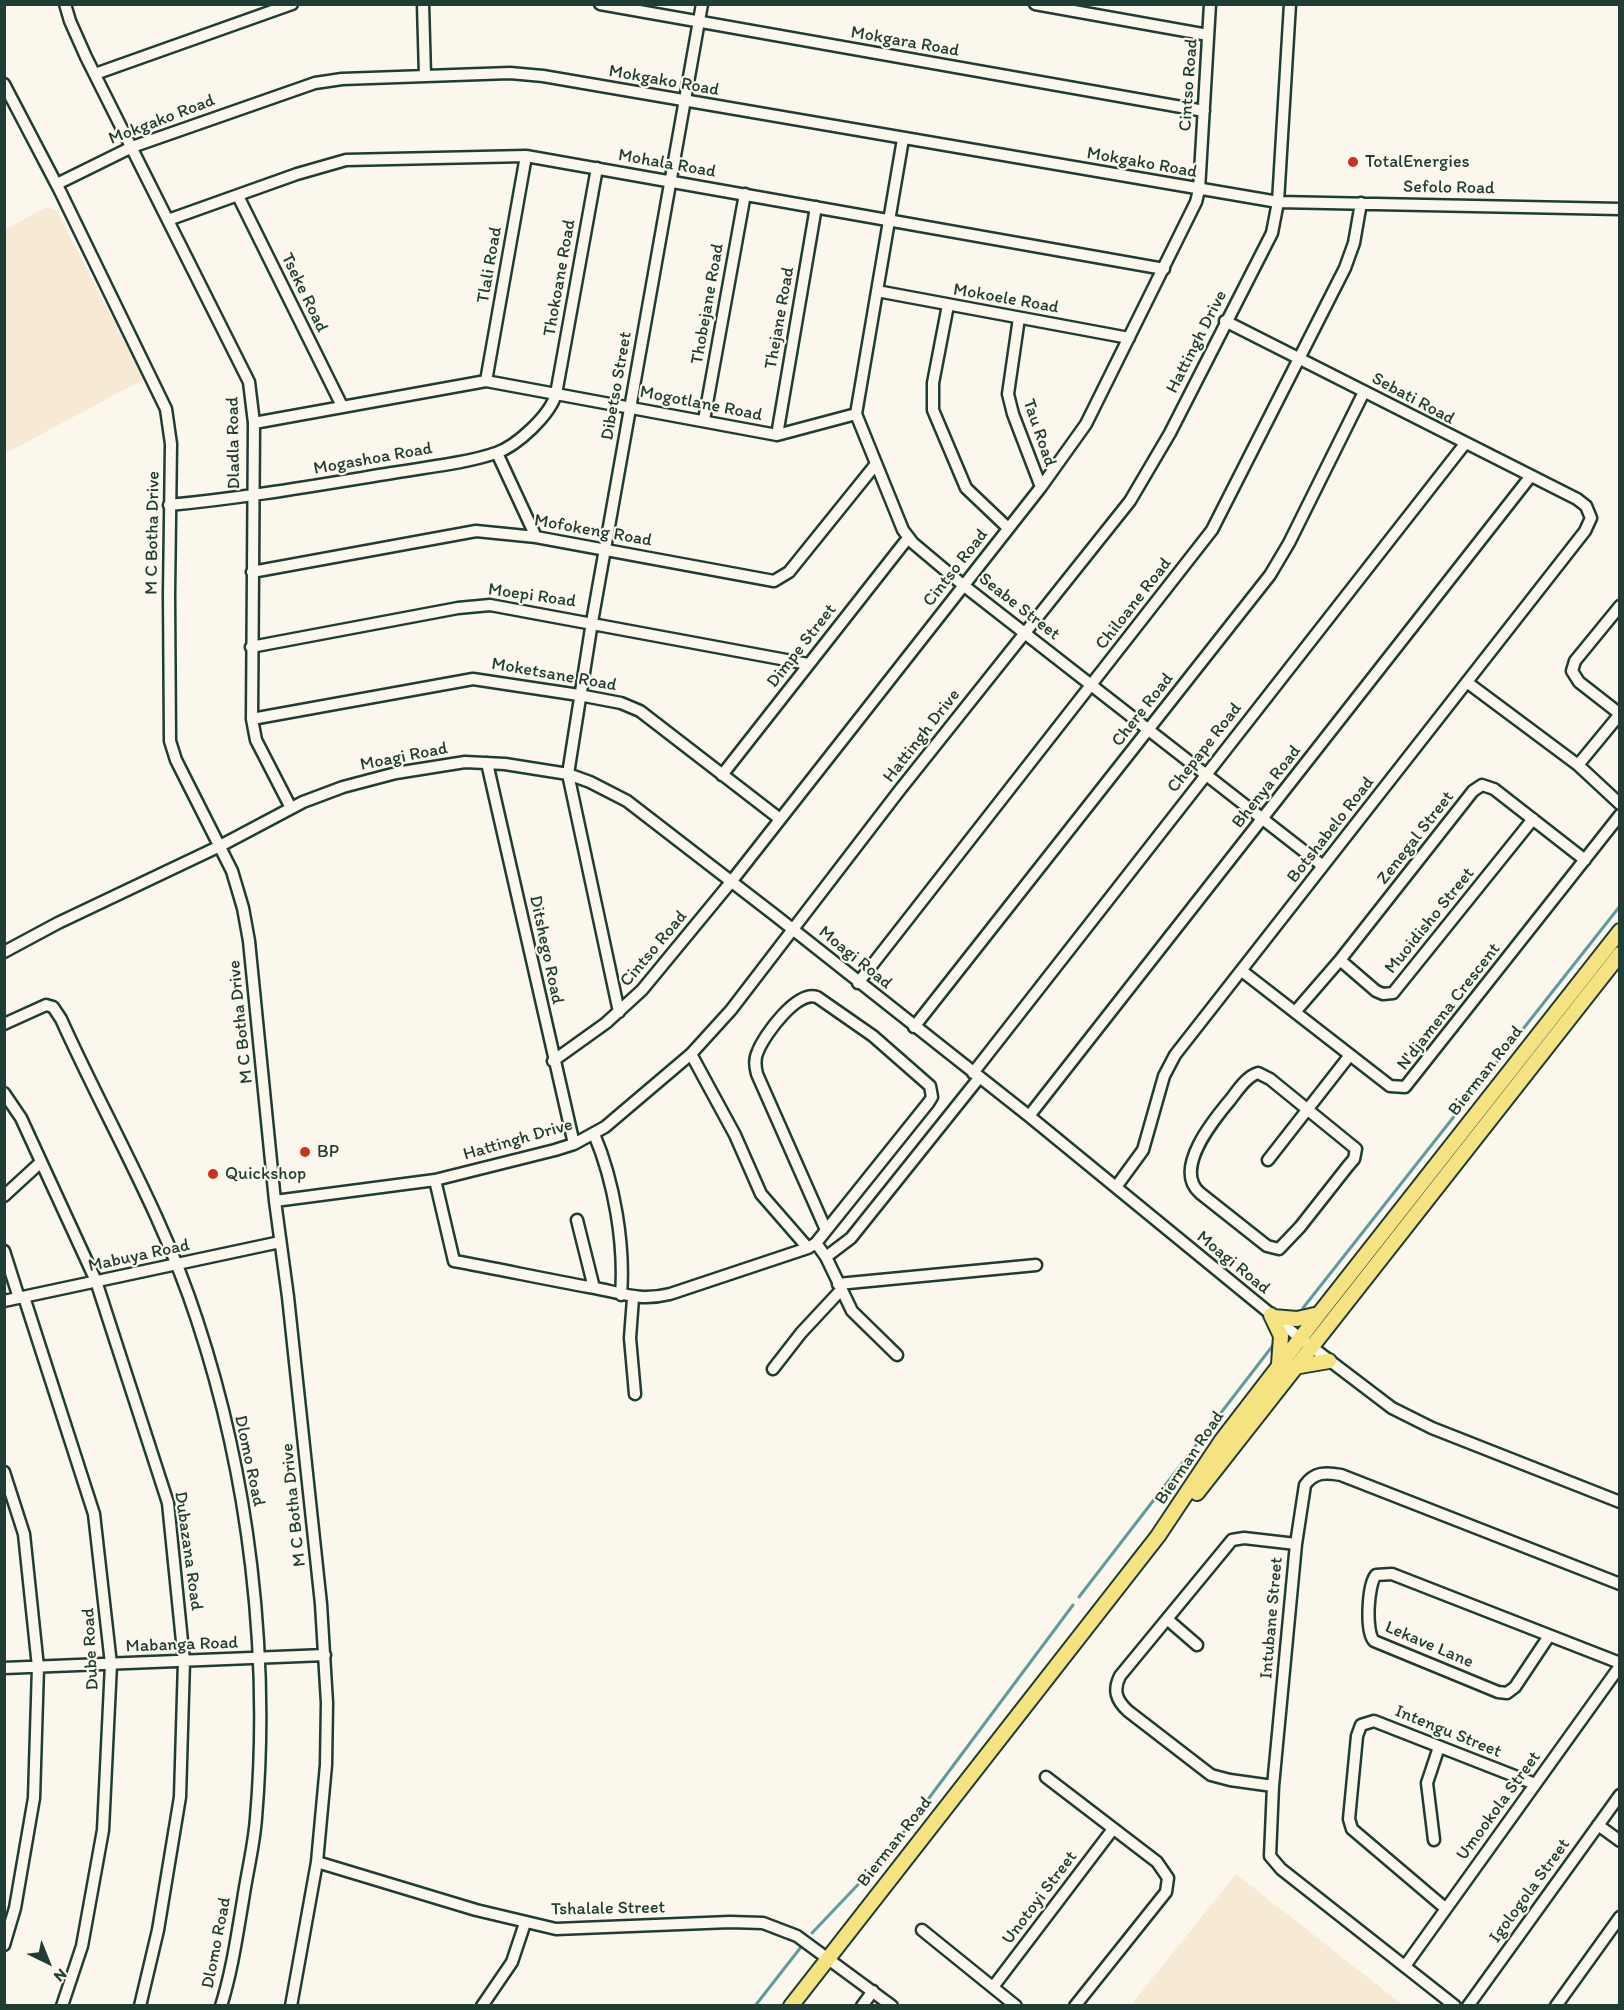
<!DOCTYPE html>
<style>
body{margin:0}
#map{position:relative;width:1624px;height:2010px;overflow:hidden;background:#fbf7ec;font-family:Itim,sans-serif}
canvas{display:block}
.frame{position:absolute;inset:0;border:6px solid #1f3d34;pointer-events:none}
.north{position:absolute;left:18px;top:1932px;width:60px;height:60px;-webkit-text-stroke:4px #fbf7ec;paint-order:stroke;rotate:137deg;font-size:16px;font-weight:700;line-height:24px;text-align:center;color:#1f3d34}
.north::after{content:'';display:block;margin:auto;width:21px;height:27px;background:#1f3d34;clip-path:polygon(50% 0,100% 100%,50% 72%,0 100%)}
</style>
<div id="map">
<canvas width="1624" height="2010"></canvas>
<div class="frame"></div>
<div class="north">N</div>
</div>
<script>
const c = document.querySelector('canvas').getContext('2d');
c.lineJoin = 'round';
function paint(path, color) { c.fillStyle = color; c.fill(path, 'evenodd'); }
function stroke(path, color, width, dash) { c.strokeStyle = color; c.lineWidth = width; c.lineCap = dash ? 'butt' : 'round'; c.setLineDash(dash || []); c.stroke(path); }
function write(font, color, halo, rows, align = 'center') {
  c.font = font + ' Itim,sans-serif'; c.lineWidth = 4.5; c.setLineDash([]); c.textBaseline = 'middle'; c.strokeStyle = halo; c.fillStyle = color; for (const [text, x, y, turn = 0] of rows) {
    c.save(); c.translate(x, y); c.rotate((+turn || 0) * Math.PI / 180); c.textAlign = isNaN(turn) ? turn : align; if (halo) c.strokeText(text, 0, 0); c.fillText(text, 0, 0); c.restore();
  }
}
paint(new Path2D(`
 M46,207L57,211L144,379L8,452L4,446L5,230Z
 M1236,1874L1403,2005H1131Z`), '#f6ead4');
stroke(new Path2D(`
 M1303,1308L1620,906
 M1079,1597L1274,1344
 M812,1933L888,1853L1073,1605
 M755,2006L801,1947`), '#5f9ba0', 3);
const minor = new Path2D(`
 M65,4L70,21L86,57L249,382L254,423L252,719L256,740L291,808
 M423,4L425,76
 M600,4L1204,111
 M1035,4L1208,35
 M95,74L292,4
 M4,84L60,191L166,409L171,444L169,594L170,741L176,760L232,871L243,908L249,941L275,1201L288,1297L321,1604L327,1703L326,1765L317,1862L291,2006
 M903,139L856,414L903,530L913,543L963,585L1323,866
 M57,184L132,147L315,83L342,79L510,73L543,76L1278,202L1620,209
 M238,196L342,406
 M168,220L297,174L346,160L526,156L1164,269
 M877,291L1129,338
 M948,305L933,383V410L966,488L1008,528
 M1019,318L1008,394L1013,414L1041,487
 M486,381L526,156
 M704,420L745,194
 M254,423L486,381L777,435L856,414
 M777,435L816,207
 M497,453L536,537
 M169,505C244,498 318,485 392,473C426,467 463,464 496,453C517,446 550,415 556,394L597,168
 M252,572L476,531L536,537L774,581L789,572L876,464
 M1620,606L1575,661L1572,671L1579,682L1620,714
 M251,647L458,608L490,605L808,664
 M1468,683L1578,765L1620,804
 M252,719L473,679L579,695L621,703L640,711L780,819
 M487,763L574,1144
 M1578,765L1620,714
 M722,775L908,538
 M4,952L58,923L220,846L303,802L343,787L396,773L465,762L505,764L568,774L590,782L627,801L776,916L1029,1116L1300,1338L1392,1408L1432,1428L1620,1502
 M1340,960L1376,991L1383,994L1393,993L1533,819
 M1242,971L1390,1086L1405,1087L1620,815
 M858,983L1212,530L1345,268L1354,243L1361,203
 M619,1012L568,774L592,622L702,4
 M1295,1012L1340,960L1473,791L1482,785L1494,789L1585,860
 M4,1024L46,1005L53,1007L61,1019C106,1119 163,1215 197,1320C249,1477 270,1653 256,1818C254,1846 247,1872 243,1900C237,1935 232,1971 221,2006
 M914,1027L1270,575L1289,543L1364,392
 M691,1054L735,1135L761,1194L808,1248L816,1243L929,1102L932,1097L930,1086L873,1036L817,997C797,990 765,1034 758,1051C754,1059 755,1066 757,1074L826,1230
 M553,1061L606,1023L642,990L731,882L1041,487L1086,424L1196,202L1199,190L1210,4
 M973,1073L1464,445
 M1258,1073L1270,1079L1356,1149L1354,1159L1348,1166L1300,1227L1279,1249L1267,1246L1200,1193C1172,1169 1215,1118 1231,1099C1238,1090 1247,1076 1258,1073Z
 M4,1093L21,1118L96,1281L168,1503L184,1661L180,1797L158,1930L140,2006
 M1029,1116L1530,477
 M594,1134C614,1181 625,1244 621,1295
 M1268,1160L1350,1055
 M435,1180L454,1261C499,1269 544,1279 589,1287C621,1292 637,1302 670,1294L808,1248
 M1116,1187L1143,1150L1164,1076L1175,1055L1585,531L1591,518L1586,506L1577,499L1225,321
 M4,1196L41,1162
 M275,1201L435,1180L555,1150L574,1144L605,1127L691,1054L731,1010L899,791L1130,501L1170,433L1272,233L1278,202L1290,4
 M577,1220L594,1288
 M816,1243L826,1257L852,1311L897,1355
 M4,1251L19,1298
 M826,1257L851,1238L979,1078
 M838,1284L1036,1265
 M24,1297L94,1514L111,1664L103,1830L82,1946L62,2006
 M633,1298L630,1338L635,1394
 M4,1301L280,1242
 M773,1369L801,1333L841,1290
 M4,1472L24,1534L38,1667L34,1798L15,1908L4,1945
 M1167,1619L1197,1645
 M1549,1636L1515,1687L1507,1693L1498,1692L1374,1641C1365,1631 1368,1584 1376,1575L1392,1574L1620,1663
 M4,1668L325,1655
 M1046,1777L1157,1862L1168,1878L1166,1892L1075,2006
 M1273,1786L1230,1780L1211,1775L1128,1711C1116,1700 1113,1690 1120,1676L1232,1540L1244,1538L1296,1544
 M1598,1825L1620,1841
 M1434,1840L1427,1783L1439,1747
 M317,1862L476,1910L556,1929L730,1922L763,1923L797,1936L892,2006
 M1445,1908L1352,1829L1349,1819L1357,1736L1361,1725L1374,1721L1535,1784
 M922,1930L1016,2006
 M1405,1966L1620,1666
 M993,1987L1113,1829
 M482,2006L512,1962L525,1923
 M862,2006L873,1991
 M1455,2006L1281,1869L1270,1856L1273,1786L1296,1544L1305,1485C1314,1472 1326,1472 1341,1475L1620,1584
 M1468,2006L1620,1795
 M1556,2006L1620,1917`);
const major = new Path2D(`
 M1271,1315L1281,1336L1279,1364
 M1273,1317L1297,1319L1319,1314
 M1294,1367L1329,1361
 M1197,1493L1620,954
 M791,2006L1158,1536L1222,1440L1319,1314L1620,931`);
stroke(minor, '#1f3d34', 15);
stroke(major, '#1f3d34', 18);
stroke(minor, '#fbf7ec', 10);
stroke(major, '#f5e382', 14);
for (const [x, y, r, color] of [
 [1353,162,6,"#c8321e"],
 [305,1152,6,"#c8321e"],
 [213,1174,6,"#c8321e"]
]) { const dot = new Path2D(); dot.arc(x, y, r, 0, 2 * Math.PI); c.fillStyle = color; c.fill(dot); stroke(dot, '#fbf7ec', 2); }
write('18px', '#1f3d34', '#fbf7ec', [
 ["Mokgara Road",905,42,10],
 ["Mokgako Road",664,81,10],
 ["Cintso Road",1189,85,-86],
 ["Mokgako Road",162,120,-21],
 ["Mokgako Road",1142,163,10],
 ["Mohala Road",667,164,10],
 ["Sefolo Road",1449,188,1],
 ["Tlali Road",490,265,-80],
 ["Thokoane Road",560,278,-80],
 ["Tseke Road",304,293,64],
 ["Mokoele Road",1006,299,10],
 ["Thobejane Road",708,304,-80],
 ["Thejane Road",780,318,-80],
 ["Hattingh Drive",1197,342,-63],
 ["Dibetso Street",617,386,-80],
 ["Sebati Road",1413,399,28],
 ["Mogotlane Road",701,404,11],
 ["Tau Road",1039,433,71],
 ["Dladla Road",234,443,-91],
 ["Mogashoa Road",373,459,-10],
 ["Mofokeng Road",593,531,10],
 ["M C Botha Drive",153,533,-89],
 ["Cintso Road",956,568,-52],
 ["Moepi Road",532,596,8],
 ["Chiloane Road",1134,604,-52],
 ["Seabe Street",1019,607,38],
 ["Dimpe Street",802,646,-52],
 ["Moketsane Road",554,675,10],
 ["Chere Road",1143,710,-52],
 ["Hattingh Drive",922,736,-52],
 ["Chepape Road",1205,748,-52],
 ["Moagi Road",404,757,-11],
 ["Bhenya Road",1267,787,-52],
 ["Botshabelo Road",1331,830,-52],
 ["Zenegal Street",1416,838,-52],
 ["Muoidisho Street",1430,921,-51],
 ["Cintso Road",654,949,-50],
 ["Ditshego Road",546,950,78],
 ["Moagi Road",855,958,39],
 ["N'djamena Crescent",1449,1007,-52],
 ["M C Botha Drive",241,1022,-96],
 ["Bierman Road",1486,1071,-52],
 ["Hattingh Drive",518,1140,-16],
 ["Mabuya Road",139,1256,-12],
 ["Moagi Road",1233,1263,39],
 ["Bierman Road",1190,1458,-56],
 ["Dlomo Road",249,1461,78],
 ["M C Botha Drive",294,1505,-96],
 ["Dubazana Road",188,1551,82],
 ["Intubane Street",1272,1618,-85],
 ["Mabanga Road",182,1645,-2],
 ["Lekave Lane",1429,1645,23],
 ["Dube Road",91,1649,-93],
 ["Intengu Street",1448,1732,22],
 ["Umookola Street",1499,1806,-54],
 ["Bierman Road",895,1842,-52],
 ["Igologola Street",1530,1891,-54],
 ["Unotoyi Street",1040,1898,-53],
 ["Tshalale Street",608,1909,-1],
 ["Dlomo Road",217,1943,-79]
]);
write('18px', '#1f3d34', '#fbf7ec', [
 ["TotalEnergies",1365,162],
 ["BP",317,1152],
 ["Quickshop",225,1174]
], 'left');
</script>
